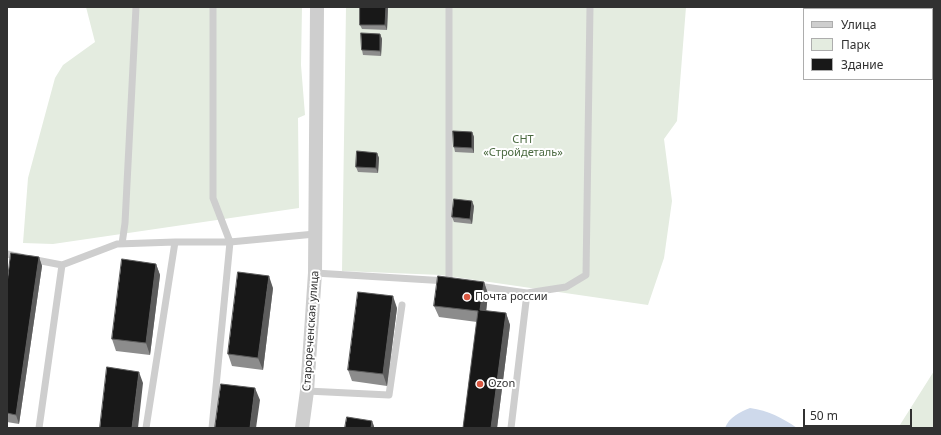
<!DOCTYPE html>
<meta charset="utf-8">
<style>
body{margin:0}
#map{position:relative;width:941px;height:435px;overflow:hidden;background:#fff;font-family:"Noto Sans",sans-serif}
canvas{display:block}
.frame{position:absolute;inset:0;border:8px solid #313131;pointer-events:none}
.legend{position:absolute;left:803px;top:8px;width:130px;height:72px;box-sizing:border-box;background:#fff;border:1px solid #adadad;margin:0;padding:5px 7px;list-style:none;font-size:12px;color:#313131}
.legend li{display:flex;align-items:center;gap:8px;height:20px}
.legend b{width:20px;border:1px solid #adadad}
.scale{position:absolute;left:803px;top:409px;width:109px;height:18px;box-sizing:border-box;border:2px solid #313131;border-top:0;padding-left:5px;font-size:12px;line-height:14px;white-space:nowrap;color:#313131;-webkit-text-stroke:3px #fff;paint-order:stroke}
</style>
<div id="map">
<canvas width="941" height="435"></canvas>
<div class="frame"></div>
<ul class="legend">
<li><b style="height:5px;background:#cecece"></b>Улица</li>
<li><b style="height:11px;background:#e4ece0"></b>Парк</li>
<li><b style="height:11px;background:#181818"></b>Здание</li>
</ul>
<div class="scale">50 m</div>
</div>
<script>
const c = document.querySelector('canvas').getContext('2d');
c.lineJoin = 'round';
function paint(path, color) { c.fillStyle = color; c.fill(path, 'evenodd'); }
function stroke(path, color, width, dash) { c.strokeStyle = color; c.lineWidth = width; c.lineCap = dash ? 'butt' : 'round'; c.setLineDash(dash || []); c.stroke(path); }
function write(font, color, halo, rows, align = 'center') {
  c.font = font + ' "Noto Sans",sans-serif'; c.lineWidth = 4; c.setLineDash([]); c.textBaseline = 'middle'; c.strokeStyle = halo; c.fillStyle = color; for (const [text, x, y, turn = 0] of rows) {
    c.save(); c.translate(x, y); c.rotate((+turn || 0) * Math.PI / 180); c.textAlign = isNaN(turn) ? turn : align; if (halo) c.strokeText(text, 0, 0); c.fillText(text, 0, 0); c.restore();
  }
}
paint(new Path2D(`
 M86,7H302L301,65L305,115L298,118L299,208L53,244L23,243L28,178L55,78L63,65L95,42Z
 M346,7H686L677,121L664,139L672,201L664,258L648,305L441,275L342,271Z
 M934,371V428H898Z`), '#e4ece0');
paint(new Path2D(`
 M750,408C769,411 781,417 797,428H725C729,417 740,412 750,408Z`), '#ced9eb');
stroke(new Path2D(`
 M449,7V281
 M122,244L125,223L136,7
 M7,254L21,257
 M31,259L62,265L117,244L175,242
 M315,273L447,281
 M478,286L527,293L511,428
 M527,293L566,287L586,275L590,7
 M307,391L389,395L402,305
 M39,428L62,265
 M146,428L175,242H230L315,234
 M212,428L230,242L213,198V7`), '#cecece', 7);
stroke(new Path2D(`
 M302,428L307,391L315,273L317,7`), '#cecece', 14);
paint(new Path2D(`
 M388,7L387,30L362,29L360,25Z
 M380,34L382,39L381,56L363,55L362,50Z
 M472,132L474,137V153L455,152L454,147Z
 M377,153L379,158L378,173L358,172L356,167Z
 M474,206L472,224L454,222L452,217Z
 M39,257L42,266L19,424L7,422V284Z
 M156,264L160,275L150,355L116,351L112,339Z
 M484,282L488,294L486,311L506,313L510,325L497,428H463L477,322L439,317L434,306Z
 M273,288L263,370L232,366L228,354Z
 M397,308L387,386L352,381L348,370Z`), '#8c8c8c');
paint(new Path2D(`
 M386,7H388L387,30L385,25Z
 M380,34L382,39L381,56L380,51Z
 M472,132L474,137V153L472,148Z
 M377,153L379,158L378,173L376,168Z
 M472,201L474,206L472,224L470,219Z
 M39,257L42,266L19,424L16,415Z
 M156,264L160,275L150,355L146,343Z
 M269,276L273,288L263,370L258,358Z
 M484,282L488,294L485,322L480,310Z
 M393,296L397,308L387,386L383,374Z
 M506,313L510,325L497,428H491Z
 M139,372L143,383L138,428H132Z
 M255,388L260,400L256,428H250Z
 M372,421L374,426V428H371Z`), '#5d5d5d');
const building = new Path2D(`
 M360,7H386L385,25H360Z
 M361,33L380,34V51L362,50Z
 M453,131L472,132V148L454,147Z
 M357,151L377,153L376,168L356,167Z
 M454,199L472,201L470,219L452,217Z
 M11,253L39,257L16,415L7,413V284Z
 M122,259L156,264L146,343L112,339Z
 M238,272L269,276L258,358L228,354Z
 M438,276L484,282L480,310L506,313L491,428H463L478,311L434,306Z
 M358,292L393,296L383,374L348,370Z
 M107,367L139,372L132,428H100Z
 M221,384L255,388L250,428H215Z
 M347,417L372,421L371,428H345Z`);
paint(building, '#181818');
stroke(building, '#5d5d5d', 1);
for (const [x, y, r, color] of [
 [467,297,4,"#d95842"],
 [480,384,4,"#d95842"]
]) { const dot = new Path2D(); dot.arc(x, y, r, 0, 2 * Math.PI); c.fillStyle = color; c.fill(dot); stroke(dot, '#fff', 1.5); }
write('11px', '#4b6a41', '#fff', [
 ["СНТ",523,140],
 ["«Стройдеталь»",523,153]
]);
write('11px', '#313131', '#fff', [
 ["Почта россии",475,297],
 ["Ozon",488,384]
], 'left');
write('11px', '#313131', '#fff', [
 ["Старореченская улица",311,331,-86]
]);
</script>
